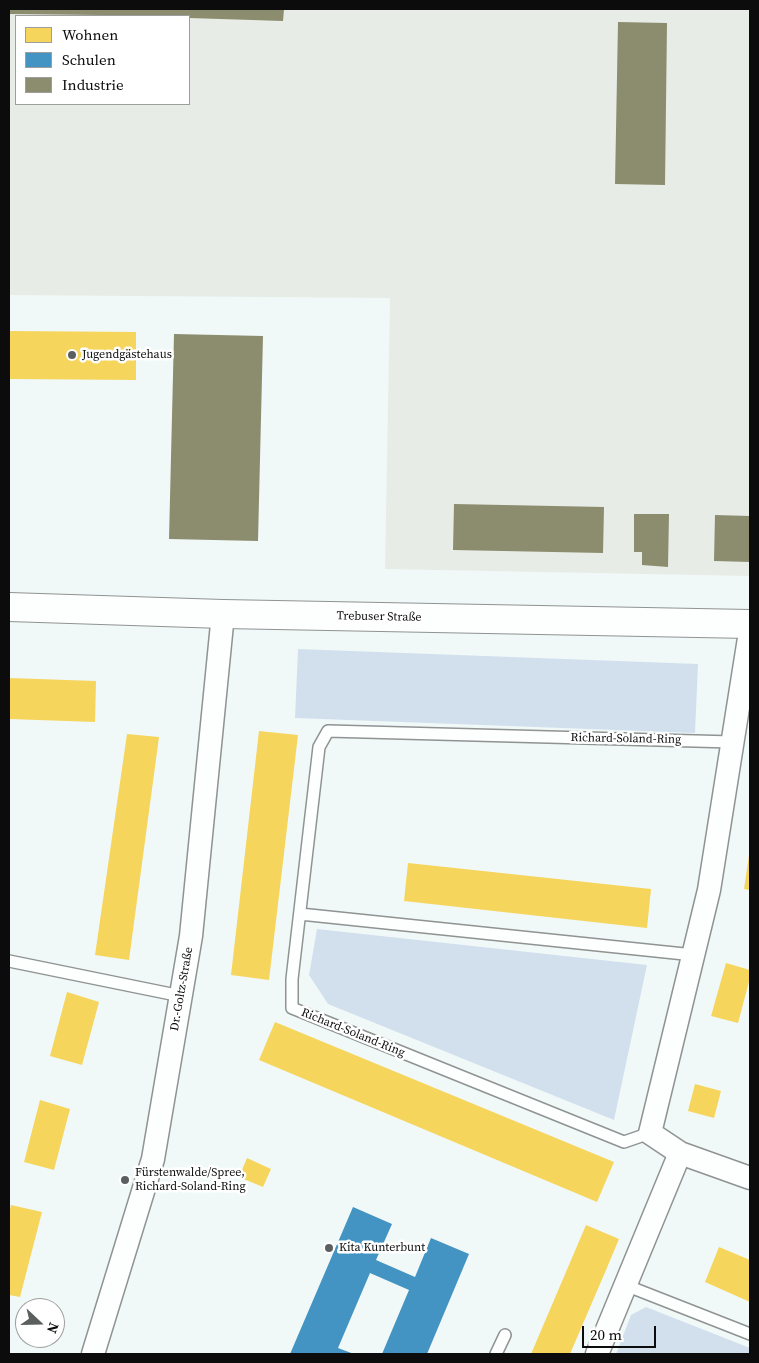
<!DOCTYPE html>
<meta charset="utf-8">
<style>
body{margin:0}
#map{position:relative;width:759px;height:1363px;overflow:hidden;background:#f0f9f8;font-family:"Source Serif 4",serif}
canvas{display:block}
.frame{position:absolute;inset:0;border:10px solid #0c0c0c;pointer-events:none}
.legend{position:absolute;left:15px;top:15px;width:175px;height:90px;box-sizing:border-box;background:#fff;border:1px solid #9e9e9e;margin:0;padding:6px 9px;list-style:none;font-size:15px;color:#0c0c0c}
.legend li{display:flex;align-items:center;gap:10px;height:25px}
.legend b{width:25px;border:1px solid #9e9e9e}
.north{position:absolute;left:15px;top:1298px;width:50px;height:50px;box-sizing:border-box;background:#fff;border:1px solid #9e9e9e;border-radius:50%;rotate:111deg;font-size:14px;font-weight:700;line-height:20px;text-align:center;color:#0c0c0c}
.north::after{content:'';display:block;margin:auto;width:18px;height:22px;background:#5c5f5f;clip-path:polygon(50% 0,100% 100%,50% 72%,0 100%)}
.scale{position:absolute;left:582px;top:1326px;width:74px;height:22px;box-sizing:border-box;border:2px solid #0c0c0c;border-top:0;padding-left:6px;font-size:15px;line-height:18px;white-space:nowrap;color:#0c0c0c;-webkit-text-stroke:4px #fff;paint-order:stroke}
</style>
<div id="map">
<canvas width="759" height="1363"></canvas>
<div class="frame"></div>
<ul class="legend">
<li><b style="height:14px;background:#f6d55c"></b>Wohnen</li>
<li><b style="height:14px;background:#4393c3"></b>Schulen</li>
<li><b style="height:14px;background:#8c8c6e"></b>Industrie</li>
</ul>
<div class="north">N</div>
<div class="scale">20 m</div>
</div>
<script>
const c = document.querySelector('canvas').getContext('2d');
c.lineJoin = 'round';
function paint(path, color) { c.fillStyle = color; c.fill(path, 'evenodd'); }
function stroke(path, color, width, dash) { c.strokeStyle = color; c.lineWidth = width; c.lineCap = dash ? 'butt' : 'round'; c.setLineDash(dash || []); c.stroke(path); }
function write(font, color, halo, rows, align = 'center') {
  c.font = font + ' "Source Serif 4",serif'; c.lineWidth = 5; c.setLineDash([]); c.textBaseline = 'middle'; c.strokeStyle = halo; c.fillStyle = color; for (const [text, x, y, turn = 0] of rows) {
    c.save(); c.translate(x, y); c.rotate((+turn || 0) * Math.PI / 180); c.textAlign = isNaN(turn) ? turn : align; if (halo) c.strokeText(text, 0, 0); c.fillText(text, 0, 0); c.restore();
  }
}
paint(new Path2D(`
 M9,9H750V576L385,569L390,298L9,295ZM16,16H189V104H16Z`), '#e8ece7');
paint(new Path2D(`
 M298,649L698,664L695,733L295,718Z
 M317,929L647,965L614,1120L328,1004L309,975Z
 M646,1307L750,1348V1354H616L631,1315Z`), '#d2e0ee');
paint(new Path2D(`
 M9,331L136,332V380L9,379Z
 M9,678L96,681L95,722L9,719Z
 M259,731L298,735L269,980L231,975Z
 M127,734L159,737L129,960L95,955Z
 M749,855H750V890L744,889Z
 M408,863L651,889L647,928L404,901Z
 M726,963L750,970V978L738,1023L711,1016Z
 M67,992L99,1002L82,1065L50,1056Z
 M275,1022L614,1162L597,1202L259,1060Z
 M695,1084L721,1091L714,1118L688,1111Z
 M40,1100L70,1109L54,1170L24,1162Z
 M247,1158L271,1169L263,1187L239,1177Z
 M11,1205L42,1212L20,1297L9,1295V1213Z
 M586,1225L619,1239L606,1270L570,1354H531Z
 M719,1247L750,1260V1302L705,1282Z`), '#f6d55c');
paint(new Path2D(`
 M353,1207L392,1224L376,1260L415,1277L431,1238L469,1254L427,1354H382L409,1290L370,1273L338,1348L354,1354H290Z`), '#4393c3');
paint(new Path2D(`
 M9,9H284L283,21L189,18V16L9,14Z
 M618,22L667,23L665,185L615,184Z
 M174,334L263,336L258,541L169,539Z
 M454,504L604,507L603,553L453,550Z
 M634,514H669L668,567L642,565V552H634Z
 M715,515L750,516V562L714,561Z`), '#8c8c6e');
const service = new Path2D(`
 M300,914L694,955
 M9,961L181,996
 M650,1133L624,1142L292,1008V979L319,747L328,731L732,742
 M625,1285L750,1334
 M496,1354L505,1335`);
const minor = new Path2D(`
 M750,632L709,890L650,1133L680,1153L750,1178
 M93,1354L153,1159L191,936L223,614
 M597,1354L680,1153`);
const tertiary = new Path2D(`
 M9,607L223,614L750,624`);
stroke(service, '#8f9392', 14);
stroke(minor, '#8f9392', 25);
stroke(tertiary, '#8f9392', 30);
stroke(service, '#fdfefe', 11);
stroke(minor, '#fdfefe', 22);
stroke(tertiary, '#fdfefe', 28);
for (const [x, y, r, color] of [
 [72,355,5,"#5c5f5f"],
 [125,1180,5,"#5c5f5f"],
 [329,1248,5,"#5c5f5f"]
]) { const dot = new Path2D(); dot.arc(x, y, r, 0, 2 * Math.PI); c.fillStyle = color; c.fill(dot); stroke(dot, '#fff', 2); }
write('12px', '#0c0c0c', '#fff', [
 ["Jugendgästehaus",82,355],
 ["Fürstenwalde/Spree,",135,1173],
 ["Richard-Soland-Ring",135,1187],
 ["Kita Kunterbunt",339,1248]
], 'left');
write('12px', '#0c0c0c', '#fff', [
 ["Trebuser Straße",379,617,1],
 ["Richard-Soland-Ring",626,739,1],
 ["Dr.-Goltz-Straße",182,989,-80],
 ["Richard-Soland-Ring",353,1033,22]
]);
</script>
